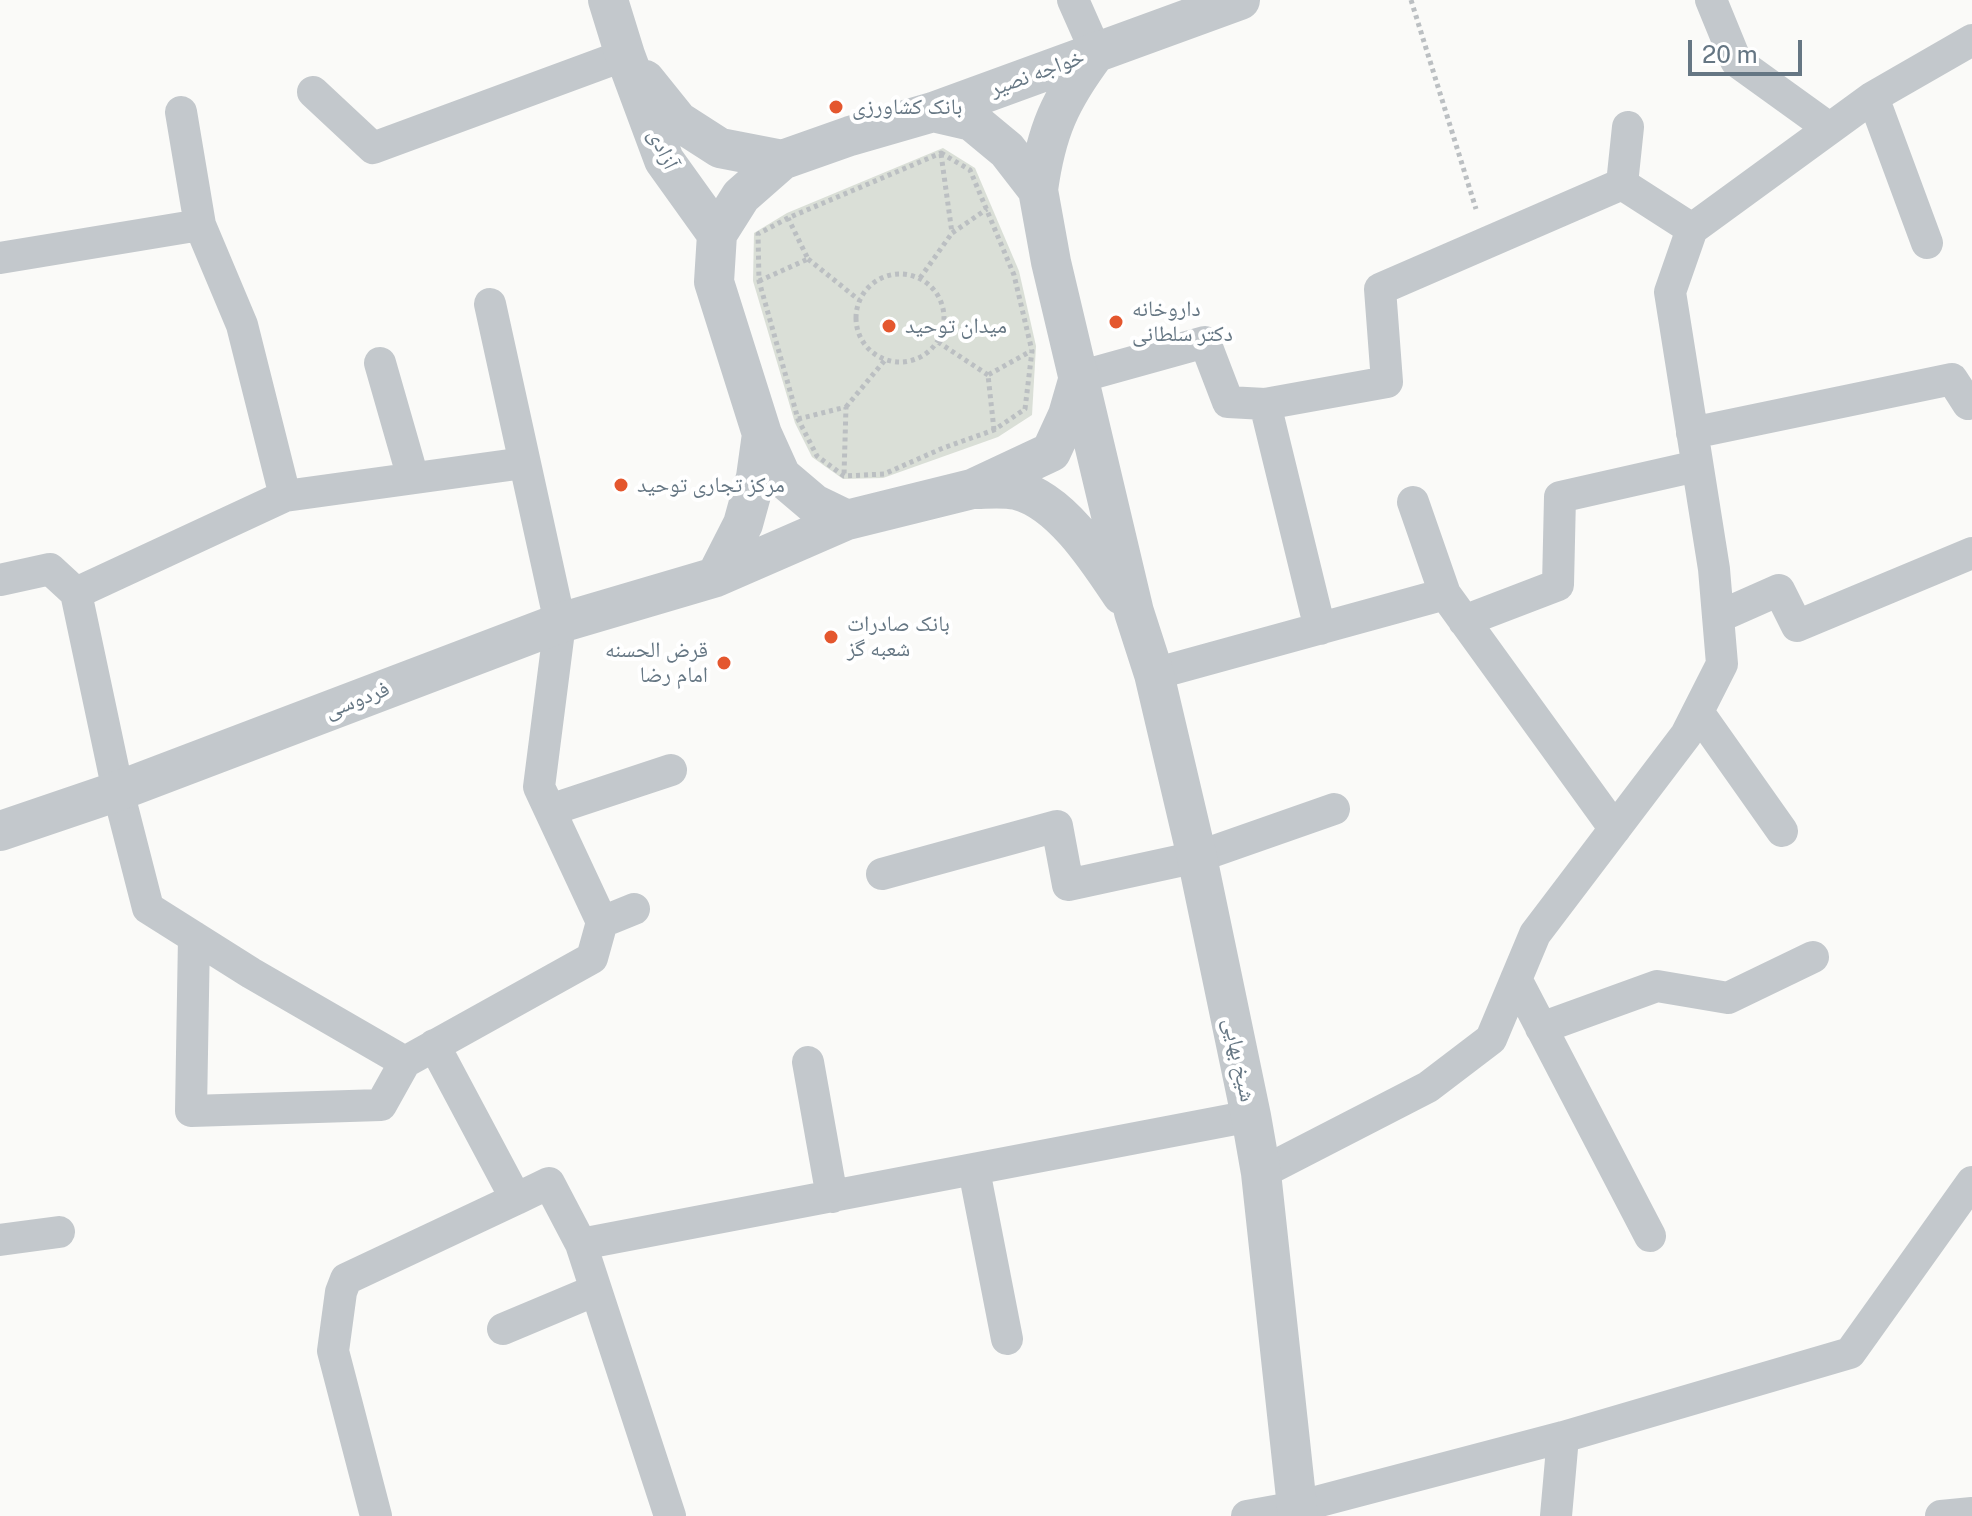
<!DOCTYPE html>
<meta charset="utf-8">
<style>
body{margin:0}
#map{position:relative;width:1972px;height:1516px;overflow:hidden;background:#fafaf8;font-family:"Public Sans",sans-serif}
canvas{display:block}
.scale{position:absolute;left:1688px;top:40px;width:114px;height:36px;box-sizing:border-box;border:4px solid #657683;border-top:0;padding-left:10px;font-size:24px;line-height:28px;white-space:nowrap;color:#657683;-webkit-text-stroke:6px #fff;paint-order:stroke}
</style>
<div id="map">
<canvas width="1972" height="1516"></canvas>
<div class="scale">20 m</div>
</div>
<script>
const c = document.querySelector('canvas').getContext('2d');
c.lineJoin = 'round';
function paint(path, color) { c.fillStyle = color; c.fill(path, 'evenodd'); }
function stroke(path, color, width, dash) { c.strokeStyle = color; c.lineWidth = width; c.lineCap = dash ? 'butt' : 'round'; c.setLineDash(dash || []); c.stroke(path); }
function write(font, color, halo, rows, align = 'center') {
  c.font = font + ' "Public Sans","Noto Naskh Arabic",sans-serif'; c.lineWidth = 8; c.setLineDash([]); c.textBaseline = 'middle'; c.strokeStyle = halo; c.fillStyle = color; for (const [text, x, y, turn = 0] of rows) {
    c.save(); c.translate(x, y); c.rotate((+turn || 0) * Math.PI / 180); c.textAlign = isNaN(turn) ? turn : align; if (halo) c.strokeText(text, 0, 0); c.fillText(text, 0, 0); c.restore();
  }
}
paint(new Path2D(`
 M943,148L975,168L1019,271L1036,346L1032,415L998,437L883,478L843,479L812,457L795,423L753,281L754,233L787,213Z`), '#dadfd7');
stroke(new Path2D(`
 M1411,0L1476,209
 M941,153L970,170L1014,275L1032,351L1025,409L994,430L943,448L884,474L844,476L817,456L798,419L759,281L758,234L788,218Z
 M941,154L952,233L987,209
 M808,259L859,300
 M856 318a44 44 0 1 1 88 0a44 44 0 1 1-88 0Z
 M920,278L952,233
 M759,281L808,259L788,218
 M938,342L988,375
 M846,407L885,360
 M798,419L846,407L844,475
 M994,430L988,375L1031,351`), '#bbbfc2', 5, [4, 4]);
stroke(new Path2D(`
 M1073,0L1096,52
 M1711,0L1736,61L1829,128
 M313,92L373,148L625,55
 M1873,97L1927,243
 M181,112L200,225
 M1622,184L1628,127
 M0,258L200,225L242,325L285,496
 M380,363L413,478
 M1079,377L1205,342L1228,402L1265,404L1387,382L1380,289L1622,184L1692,229
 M1265,404L1320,629
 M1692,433L1952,379L1968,404L1972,402
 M1413,502L1445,594
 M0,580L50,569L76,593
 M1718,617L1779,590L1797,626L1972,553
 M1464,621L1558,585L1560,497L1697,466
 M1154,674L1445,594L1615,829
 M1698,712L1782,831
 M550,810L671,770
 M882,874L1057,826L1068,885L1197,857L1334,809
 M602,922L634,909
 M194,937L191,1111L381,1105L405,1062L592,958L602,922L539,787L560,623L490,304
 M1516,979L1650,1236
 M1541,1028L1657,986L1728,998L1813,957
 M434,1045L516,1199L549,1183L581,1244L670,1516
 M405,1062L251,973L148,908L118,791L76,593L285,496L524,463
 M808,1062L832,1197
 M974,1170L1007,1339
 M1261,1173L1428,1087L1491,1039L1535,934L1686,735L1722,664L1714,569L1670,292L1692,229L1873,97L1972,40
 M0,1240L59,1232
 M581,1244L1251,1116
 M503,1329L596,1290
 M376,1516L333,1351L341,1292L346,1279L516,1199
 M1247,1516L1297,1507L1563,1437L1850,1353L1972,1182
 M1556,1516L1563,1437
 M1941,1516L1972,1513`), '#c3c8cc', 32);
stroke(new Path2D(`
 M608,0L625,55L664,160L717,234
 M645,80L678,121L720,148L782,160
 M933,112L972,121L1007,150L1038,190L1051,262L1134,612L1154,674L1197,857L1251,1116L1261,1173L1298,1516
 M1038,190C1046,131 1060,100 1096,52
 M972,489C986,489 1003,487 1017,490C1061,501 1098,559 1122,595
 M847,520L814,504L781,476L762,434L714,282L717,234L741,196L782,160L850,136L933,112L1240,0
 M716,577L743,524L756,477L762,434
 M0,831L118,791L560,623L716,577L847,520L972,489L1051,452L1068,415L1079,377`), '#c3c8cc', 40);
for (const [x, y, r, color] of [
 [836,107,8,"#e4572e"],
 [1116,322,8,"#e4572e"],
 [889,326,8,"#e4572e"],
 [621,485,8,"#e4572e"],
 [831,637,8,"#e4572e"],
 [724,663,8,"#e4572e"]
]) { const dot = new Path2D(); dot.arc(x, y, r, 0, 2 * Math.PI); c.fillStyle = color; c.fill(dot); stroke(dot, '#fff', 3); }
write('22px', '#657683', '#fff', [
 ["خواجه نصیر",1037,73,-20],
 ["آزادی",663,149,65],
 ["فردوسی",357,700,-21],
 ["شیخ بهایی",1239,1060,78]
]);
write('22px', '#657683', '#fff', [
 ["بانک کشاورزی",852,107],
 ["داروخانه",1132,309],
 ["دکتر سلطانی",1132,334],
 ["میدان توحید",905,326],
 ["مرکز تجاری توحید",637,485],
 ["بانک صادرات",847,624],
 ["شعبه گز",847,649],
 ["قرض الحسنه",708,650,"right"],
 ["امام رضا",708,675,"right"]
], 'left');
</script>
